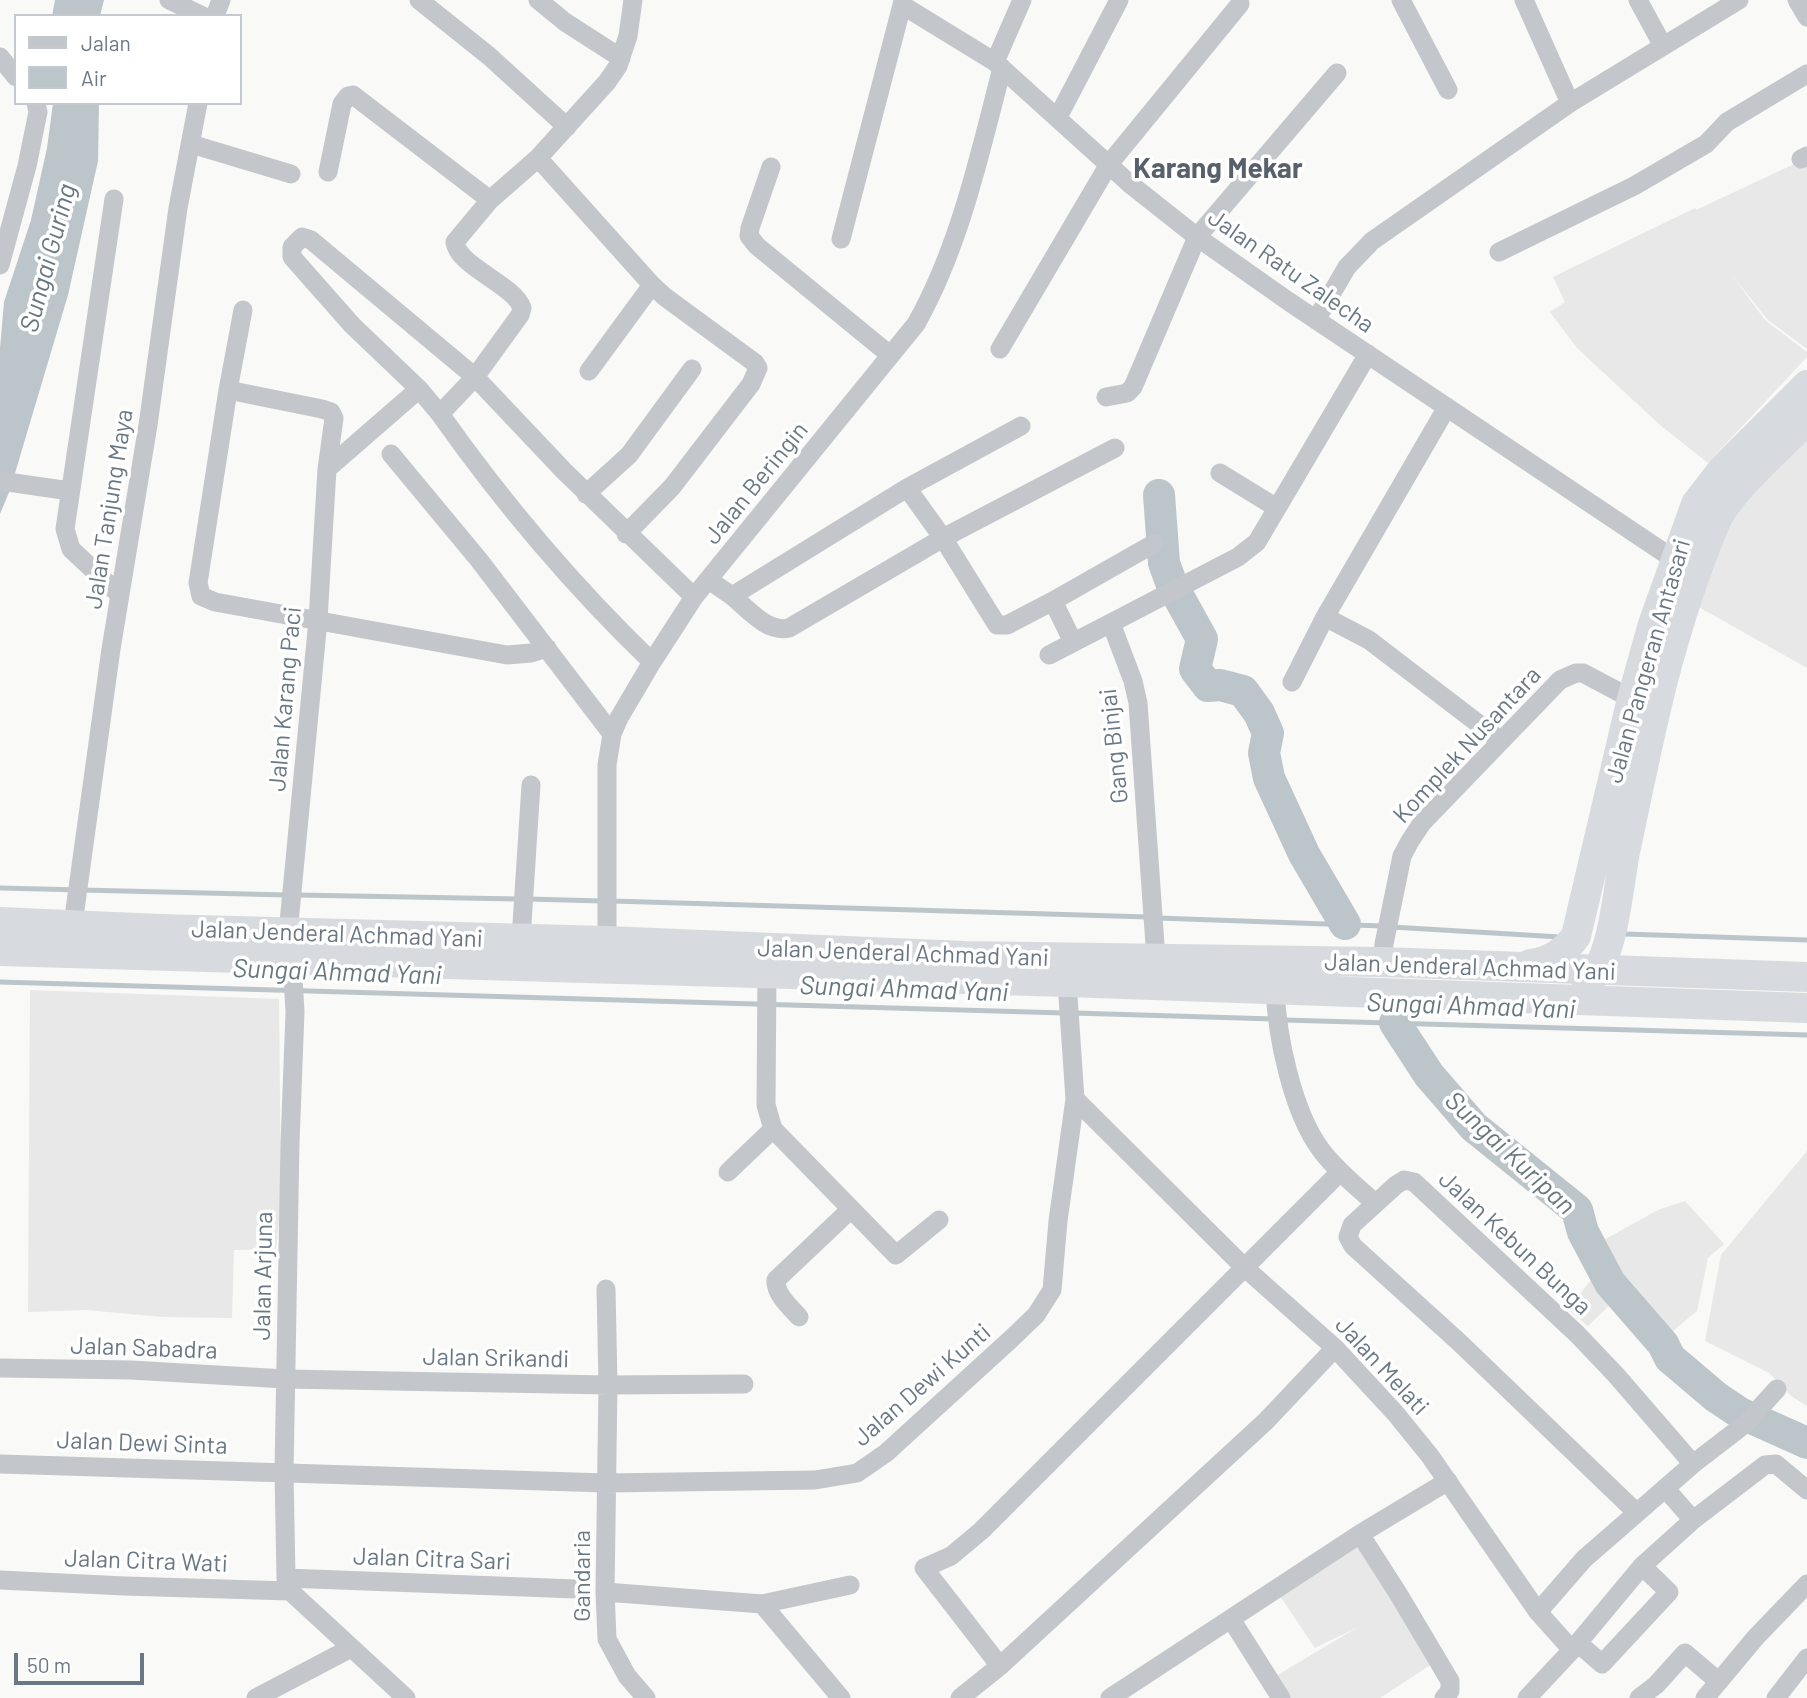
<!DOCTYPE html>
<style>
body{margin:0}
#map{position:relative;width:1807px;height:1698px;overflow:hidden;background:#f9f9f7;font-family:Barlow,sans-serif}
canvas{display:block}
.legend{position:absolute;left:14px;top:14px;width:228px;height:91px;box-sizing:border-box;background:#fff;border:2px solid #c3c9ce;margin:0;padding:9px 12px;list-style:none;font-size:21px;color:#6a7785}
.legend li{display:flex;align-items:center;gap:14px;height:35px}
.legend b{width:35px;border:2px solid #c3c9ce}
.scale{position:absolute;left:14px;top:1653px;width:130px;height:32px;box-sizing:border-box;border:4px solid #6a7785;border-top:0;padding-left:9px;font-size:21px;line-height:24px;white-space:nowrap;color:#6a7785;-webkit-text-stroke:5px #fff;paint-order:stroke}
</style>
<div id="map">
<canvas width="1807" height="1698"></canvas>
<ul class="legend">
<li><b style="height:9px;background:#c3c6ca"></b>Jalan</li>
<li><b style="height:19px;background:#bcc5ca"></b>Air</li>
</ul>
<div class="scale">50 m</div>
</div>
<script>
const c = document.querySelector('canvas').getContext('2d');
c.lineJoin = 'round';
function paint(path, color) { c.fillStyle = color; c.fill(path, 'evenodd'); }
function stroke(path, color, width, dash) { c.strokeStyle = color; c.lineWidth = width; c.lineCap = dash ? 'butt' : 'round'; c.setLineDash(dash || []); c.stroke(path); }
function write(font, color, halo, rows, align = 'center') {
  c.font = font + ' Barlow,sans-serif'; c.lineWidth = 7; c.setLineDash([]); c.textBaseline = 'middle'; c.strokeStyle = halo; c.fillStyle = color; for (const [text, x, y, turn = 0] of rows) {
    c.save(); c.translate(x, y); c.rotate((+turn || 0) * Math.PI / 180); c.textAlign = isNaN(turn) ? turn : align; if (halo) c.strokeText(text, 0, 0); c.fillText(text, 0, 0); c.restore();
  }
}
paint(new Path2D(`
 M1807,158V349L1768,320L1731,274L1765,320L1807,352V357L1708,463L1660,425L1577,348L1550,312L1565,302L1553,277L1695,208L1696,210Z
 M1807,434V668L1697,606L1718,537L1759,481Z
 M30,990L279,999L281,1201L276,1249L234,1250L232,1318L163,1317L86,1310L28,1312Z
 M1807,1151V1406L1791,1396L1769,1373L1705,1341L1721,1255Z
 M1685,1201L1724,1244L1708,1258L1697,1311L1662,1340L1622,1293L1588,1326L1567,1309L1597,1273L1602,1241L1658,1210Z
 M1363,1541L1432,1664L1380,1698H1284L1271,1679L1358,1627L1315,1648L1278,1593Z`), '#e7e8e7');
paint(new Path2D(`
 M55,0H104L100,16H52Z
 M53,103H99L98,161L68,295L10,490L0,514V348L4,302L31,220L47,148Z`), '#bcc5ca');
stroke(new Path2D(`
 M0,888L287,895
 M297,895L518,899
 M528,899L602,901
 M612,901L1148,917
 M1158,918L1382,926
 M1392,927L1560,937
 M1625,934L1807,940
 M0,982L1064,1013
 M1074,1013L1274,1019
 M1284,1020L1807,1035`), '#bcc5ca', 5);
stroke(new Path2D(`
 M1159,495L1164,563L1172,585L1202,639L1195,669L1208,686L1220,685L1243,691L1259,713L1268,733L1264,753L1269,778L1304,854L1345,924
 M1395,1023L1429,1075L1474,1127L1577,1210L1583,1232L1610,1283L1663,1344L1670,1358L1716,1397L1740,1413L1807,1443`), '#bcc5ca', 32);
stroke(new Path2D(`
 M169,0L203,16
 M419,0L489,56L567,127
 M538,0L565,22L621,58
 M903,0L902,5L995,62L1130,184L1197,237L1288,301L1675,560
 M1401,0L1448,90
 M1524,0L1570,103
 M1638,0L1663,46
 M1797,0L1807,17
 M215,16L221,0
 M0,57L16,77
 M995,62L1022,0
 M1058,117L1119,0
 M191,144L291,174
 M538,158L652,285L665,297L755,363L758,368L751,384L672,487L626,534
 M1801,159L1807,156
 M771,167L750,228L749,236L757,246L890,355
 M328,172L342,104L348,96L353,95L490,200
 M114,199L65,529L71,549L120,595
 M841,239L902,5
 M1499,252L1634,186L1706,144L1727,122L1807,74
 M0,265L27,166L38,112L36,103
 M1316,320L1347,267L1372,241L1570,103L1739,0
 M1000,349L1109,164L1240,4
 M589,371L652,285
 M419,389L440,414L475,377L520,315L522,308C514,284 458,267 455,242L490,200L538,158L607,82L618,66L628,36L633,0
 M228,390L243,310
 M1106,397L1127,393L1133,387L1197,237L1337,73
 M440,414C503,503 573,586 652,662
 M391,454L479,560L612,734
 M327,469L419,389L352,325L292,257V247L302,237L311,240L475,377L564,471L694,597
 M1220,473L1277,508
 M0,481L70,491
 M907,488L943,538L997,625H1007L1053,601
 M586,494L629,455L692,369
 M709,580L732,596L907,488L1021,426
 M732,596C748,609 767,633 789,628L943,538L1115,448
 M1325,617L1369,640L1501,741
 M1073,642L1053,601L1155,543
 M1049,655L1111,623
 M1292,682L1325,617L1447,407
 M73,924L111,649L148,425L178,208L198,103
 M288,933L318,620L327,469L334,418L331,412L322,409L228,390L198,583L201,596L215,602L507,655L531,653L547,648
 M521,939L531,785
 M607,941V765L612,734L619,718L652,662L694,597L916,324C960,246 980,153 1002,68
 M1156,959L1138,703L1133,681L1111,623L1238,557L1257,542L1368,354
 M292,961L295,1012L290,1143L284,1472L286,1578L290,1591L406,1698
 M1382,962L1384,944L1402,856L1410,841L1422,823L1560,680L1576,673H1583L1632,699
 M767,972L766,1105L773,1129L896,1255L939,1220
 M1275,989C1277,1036 1292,1111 1321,1150C1336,1170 1356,1186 1375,1203
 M1075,1099L1244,1267L1335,1348L1396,1414L1430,1456L1538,1612L1572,1650
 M728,1172L773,1129
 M606,1289L608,1385L744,1384
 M799,1317C790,1307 775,1294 776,1280L851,1209
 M0,1368L131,1370L285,1379L608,1385L605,1592L607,1639L627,1676L646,1698
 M0,1464L606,1483L815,1480L857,1473L886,1453L1011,1339L1036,1315L1052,1290L1058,1221L1075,1099L1067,982
 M1665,1488L1693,1520
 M1636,1512L1460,1343L1353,1246L1348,1237L1352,1225L1396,1185L1404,1180L1414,1182L1577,1334L1616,1375L1693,1464
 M1360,1534L1399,1595L1450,1681V1691L1444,1698
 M286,1578L576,1589
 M0,1580L125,1586L290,1591
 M605,1592L762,1604L841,1698
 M762,1604L850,1585
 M1538,1612L1584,1559L1693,1464L1745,1424L1777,1389
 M1231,1619L1281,1698
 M1578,1643L1602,1664L1669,1592L1642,1566
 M1000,1666L924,1568L951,1556L981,1531L1340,1172
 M256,1698L351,1648
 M960,1698L1000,1666L1266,1421L1335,1348
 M1110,1698L1360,1534L1448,1481
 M1527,1698L1572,1650L1642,1566L1693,1520L1765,1465L1776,1464L1807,1490
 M1639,1698L1656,1685L1685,1653L1718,1681
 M1705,1698L1756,1637L1807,1584
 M1776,1698L1807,1658`), '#c3c6ca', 19);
stroke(new Path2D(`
 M0,922L160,929L607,941L965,956L1382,962L1807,977
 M0,951L1067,982L1807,1008
 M1530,964C1550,961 1564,953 1576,936L1632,699L1653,624L1696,504L1723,469L1807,385
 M1587,983C1615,960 1618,882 1626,847C1638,791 1649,735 1663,680C1677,627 1694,573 1715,523C1728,492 1782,445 1807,420`), '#d7dbdf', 30);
write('24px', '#6a7785', '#fff', [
 ["Jalan Ratu Zalecha",1291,271,35],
 ["Jalan Beringin",756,483,-51],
 ["Jalan Tanjung Maya",109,509,-81],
 ["Jalan Pangeran Antasari",1648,661,-74],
 ["Jalan Karang Paci",285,699,-85],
 ["Komplek Nusantara",1467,745,-47],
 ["Gang Binjai",1114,746,-96],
 ["Jalan Jenderal Achmad Yani",337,934,2],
 ["Jalan Jenderal Achmad Yani",903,953,2],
 ["Jalan Jenderal Achmad Yani",1470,967,2],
 ["Jalan Kebun Bunga",1515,1243,43],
 ["Jalan Arjuna",263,1276,-89],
 ["Jalan Sabadra",144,1348,2],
 ["Jalan Srikandi",496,1358,1],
 ["Jalan Melati",1382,1366,47],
 ["Jalan Dewi Kunti",922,1385,-41],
 ["Jalan Dewi Sinta",142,1443,2],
 ["Jalan Citra Sari",432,1559,2],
 ["Jalan Citra Wati",146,1561,2],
 ["Gandaria",582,1576,-90]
]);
write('italic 26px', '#677780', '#fff', [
 ["Sungai Guring",48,258,-75],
 ["Sungai Ahmad Yani",337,972,2],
 ["Sungai Ahmad Yani",904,989,2],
 ["Sungai Ahmad Yani",1471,1006,2],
 ["Sungai Kuripan",1510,1153,43]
]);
write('bold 28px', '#58616b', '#fff', [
 ["Karang Mekar",1218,169]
]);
</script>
